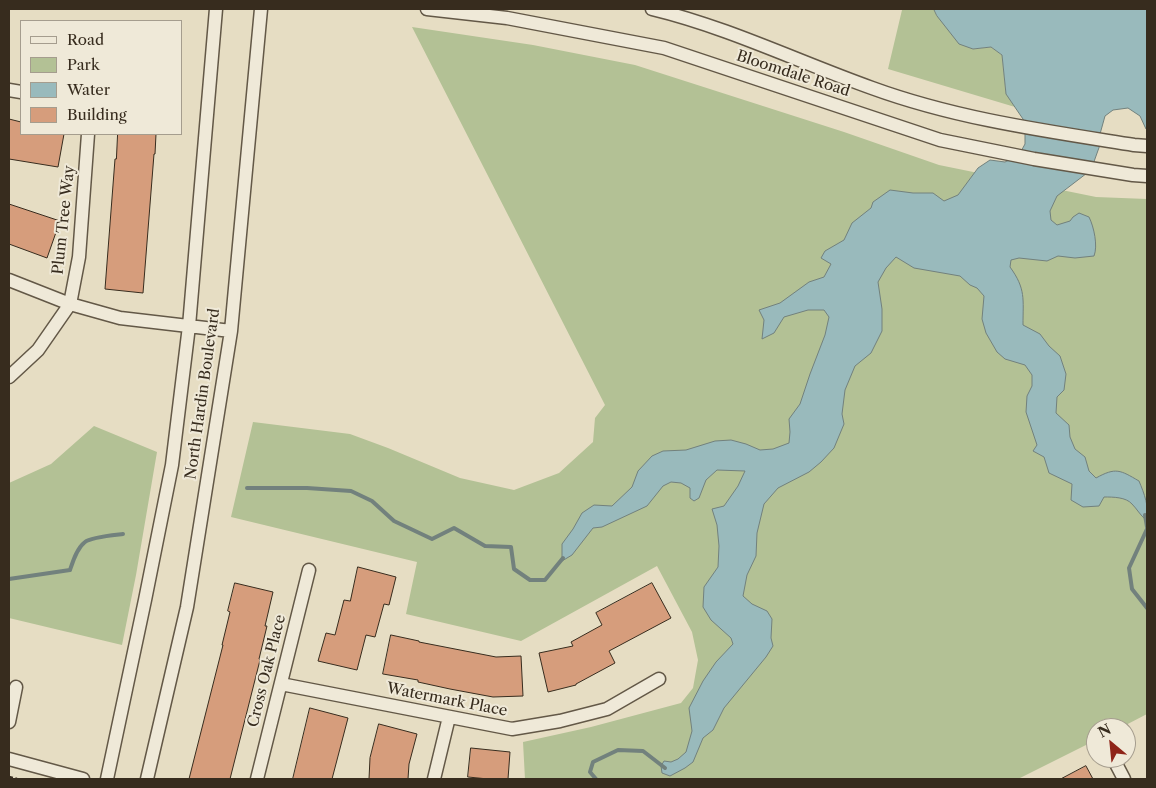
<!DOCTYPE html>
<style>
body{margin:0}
#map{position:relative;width:1156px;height:788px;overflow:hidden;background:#e6ddc3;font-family:"Libre Caslon Text",serif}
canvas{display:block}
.frame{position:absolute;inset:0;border:10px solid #372c1e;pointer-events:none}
.legend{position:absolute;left:20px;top:20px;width:162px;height:115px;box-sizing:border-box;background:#efe9d8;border:1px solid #a59d8e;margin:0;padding:6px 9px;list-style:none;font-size:15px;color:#372c1e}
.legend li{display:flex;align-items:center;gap:10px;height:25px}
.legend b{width:25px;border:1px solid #a59d8e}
.north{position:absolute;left:1086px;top:718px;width:50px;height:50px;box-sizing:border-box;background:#efe9d8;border:1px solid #a59d8e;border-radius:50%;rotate:332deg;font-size:14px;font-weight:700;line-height:20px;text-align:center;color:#372c1e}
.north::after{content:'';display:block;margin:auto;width:18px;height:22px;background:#8f2418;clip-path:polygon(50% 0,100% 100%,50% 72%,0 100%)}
</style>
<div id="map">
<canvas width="1156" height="788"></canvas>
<div class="frame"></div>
<ul class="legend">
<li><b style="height:6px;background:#efe9d8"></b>Road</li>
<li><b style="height:14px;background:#b3c195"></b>Park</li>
<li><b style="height:14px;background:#99babc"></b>Water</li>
<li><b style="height:14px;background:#d69d7c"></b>Building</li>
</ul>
<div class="north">N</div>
</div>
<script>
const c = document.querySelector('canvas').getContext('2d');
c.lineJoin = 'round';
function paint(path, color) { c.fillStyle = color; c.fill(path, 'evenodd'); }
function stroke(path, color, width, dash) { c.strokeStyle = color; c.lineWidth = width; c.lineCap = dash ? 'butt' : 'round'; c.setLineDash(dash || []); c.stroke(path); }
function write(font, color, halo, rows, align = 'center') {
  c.font = font + ' "Libre Caslon Text",serif'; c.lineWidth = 4; c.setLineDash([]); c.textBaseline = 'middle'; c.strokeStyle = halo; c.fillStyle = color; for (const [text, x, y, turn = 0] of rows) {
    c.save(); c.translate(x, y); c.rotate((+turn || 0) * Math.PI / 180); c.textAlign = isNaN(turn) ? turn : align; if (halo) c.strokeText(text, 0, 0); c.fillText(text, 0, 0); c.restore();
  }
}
paint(new Path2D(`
 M901,9H934L937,16L973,49L991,47L1002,55L1006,93L1015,107L888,69L902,10Z
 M412,27L533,45L635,65L844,132L939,165L1096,197L1147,199V714L1120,728H1096V740L1018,779H525L523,742L591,727L681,703L693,688L698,660L692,632L657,566L521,641L406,614L417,562L231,517L253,422L350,434L388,448L460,478L514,490L559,473L593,442L595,418L605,405Z
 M94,426L157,452L136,575L122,645L9,618V483L51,464Z`), '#b3c195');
const water = new Path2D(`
 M934,9H1147V129H1146L1140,116L1128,108L1113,110L1105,116L1100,134L1101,142L1091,170L1057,196L1050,211L1051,220L1057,225L1070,221L1073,217L1079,213L1089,217C1094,227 1098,246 1094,256L1075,258L1058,256L1047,261L1019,258L1011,260L1010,267C1026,289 1023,299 1023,325L1040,334L1049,346L1060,356L1066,374L1064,390L1057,397L1056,413L1069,425L1070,437L1075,449L1085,457L1089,471L1096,478C1116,467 1120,470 1139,481C1144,493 1150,508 1146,520C1140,515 1137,509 1132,504C1126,497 1113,497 1104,497L1099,506L1083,507L1071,500L1072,484L1049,473L1044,457L1033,451L1037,445L1026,412L1027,396L1032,386V375L1025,365L1005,359L997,352L986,333L982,319L984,296L977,288L970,285L960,276L914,268L896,257L886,268L878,282L882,309V331L871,353L855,366L845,390L842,414L844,424L834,448L821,462L809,472L778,488L764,504L757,533L756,556L747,575L743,596L752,604L767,611L772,619L771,638L773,646L766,657L724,708L713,730L703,738L693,762L685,768L670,776L662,773L661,766L664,761L671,762L678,759L686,752L692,731L689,708L703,681L716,662L733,644L731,638L711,620L703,607L704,587L718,567L719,546L717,525L712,509L724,506L738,486L745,471L717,470L706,480L699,498L694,501L690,498V488L681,483L671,482L663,486L647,506L602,527L593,528L572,555L562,561V544L573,529L582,513L594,505L612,506L632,487L638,471L652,456L663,451L686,450L715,441L731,440L746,444L760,450L773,449L789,443L790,432L789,419L800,404L810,374L825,335L829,317L824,310H808L784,317L774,333L762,339L764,320L759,310L780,303L809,282L824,277L831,264L821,258L825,251L844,240L852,223L871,208L873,202L890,190L913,193H933L944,201L958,195L978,168L990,160L1005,162L1019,155L1025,144V122L1006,94L1002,55L991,47L973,49L959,44L937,16Z`);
paint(water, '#99babc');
stroke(water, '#72817d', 1);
stroke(new Path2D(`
 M247,488H307L351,491L372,501L394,521L432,539L454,528L485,546L511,547L514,569L530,580H545L563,558
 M1145,515L1147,527
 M1147,529L1129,568L1132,589L1147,608
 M9,579L70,570C73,561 77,548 85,542C91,537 115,535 123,534
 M596,779L590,772L593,762L618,750L643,751L665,768`), '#72817d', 4);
const building = new Path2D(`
 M9,119L21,122V134H64L58,167L9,159Z
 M118,134H156L155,154H154L143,293L105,289L115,159H116Z
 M9,204L60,221L47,258L9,244Z
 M358,567L396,577L389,605L384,604L375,637L366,635L357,670L318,661L326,633L335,635L344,600L350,601Z
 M235,583L273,592L265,626H267L259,659L260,660L230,779H189L223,645H222L230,612L228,611Z
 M652,583L671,618L609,651L615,663L576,684V685L548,692L539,653L573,646L571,642L602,625L596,613Z
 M391,635L419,641V642L496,657L521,656L523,696L493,697L450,689L418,682V680L383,674Z
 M310,708L348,718L332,779H293Z
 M379,724L417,734L409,764L408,779H369L370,758Z
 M471,748L510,752L508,779H488L468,777Z
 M1086,766L1093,779H1061Z`);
paint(building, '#d69d7c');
stroke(building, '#372c1e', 1);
const minor = new Path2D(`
 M427,9L507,18L664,48L940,140L1034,159L1133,175L1147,176
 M652,9C727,27 799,62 872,88C957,119 1046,131 1134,145L1147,146
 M9,90L21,92
 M9,280L70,304L120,318L231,331
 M9,377L38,350L70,304L79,257L88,134
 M281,684L512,729L560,721L607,709L659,679
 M9,722L16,687
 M1113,758L1124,779
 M9,759L83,779
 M107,779L145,600L172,465L189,326L216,9
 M147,779L187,607L231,331L261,9
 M257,779L309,570
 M434,779L449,717`);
stroke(minor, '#635847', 15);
stroke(new Path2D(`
 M9,777L17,779`), '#372c1e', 2.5, [4, 2.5]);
stroke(minor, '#efe9d8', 12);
write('15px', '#372c1e', '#efe9d8', [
 ["Bloomdale Road",793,74,18],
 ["Plum Tree Way",64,220,-84],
 ["North Hardin Boulevard",203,394,-82],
 ["Cross Oak Place",267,671,-76],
 ["Watermark Place",447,700,11]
]);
</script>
